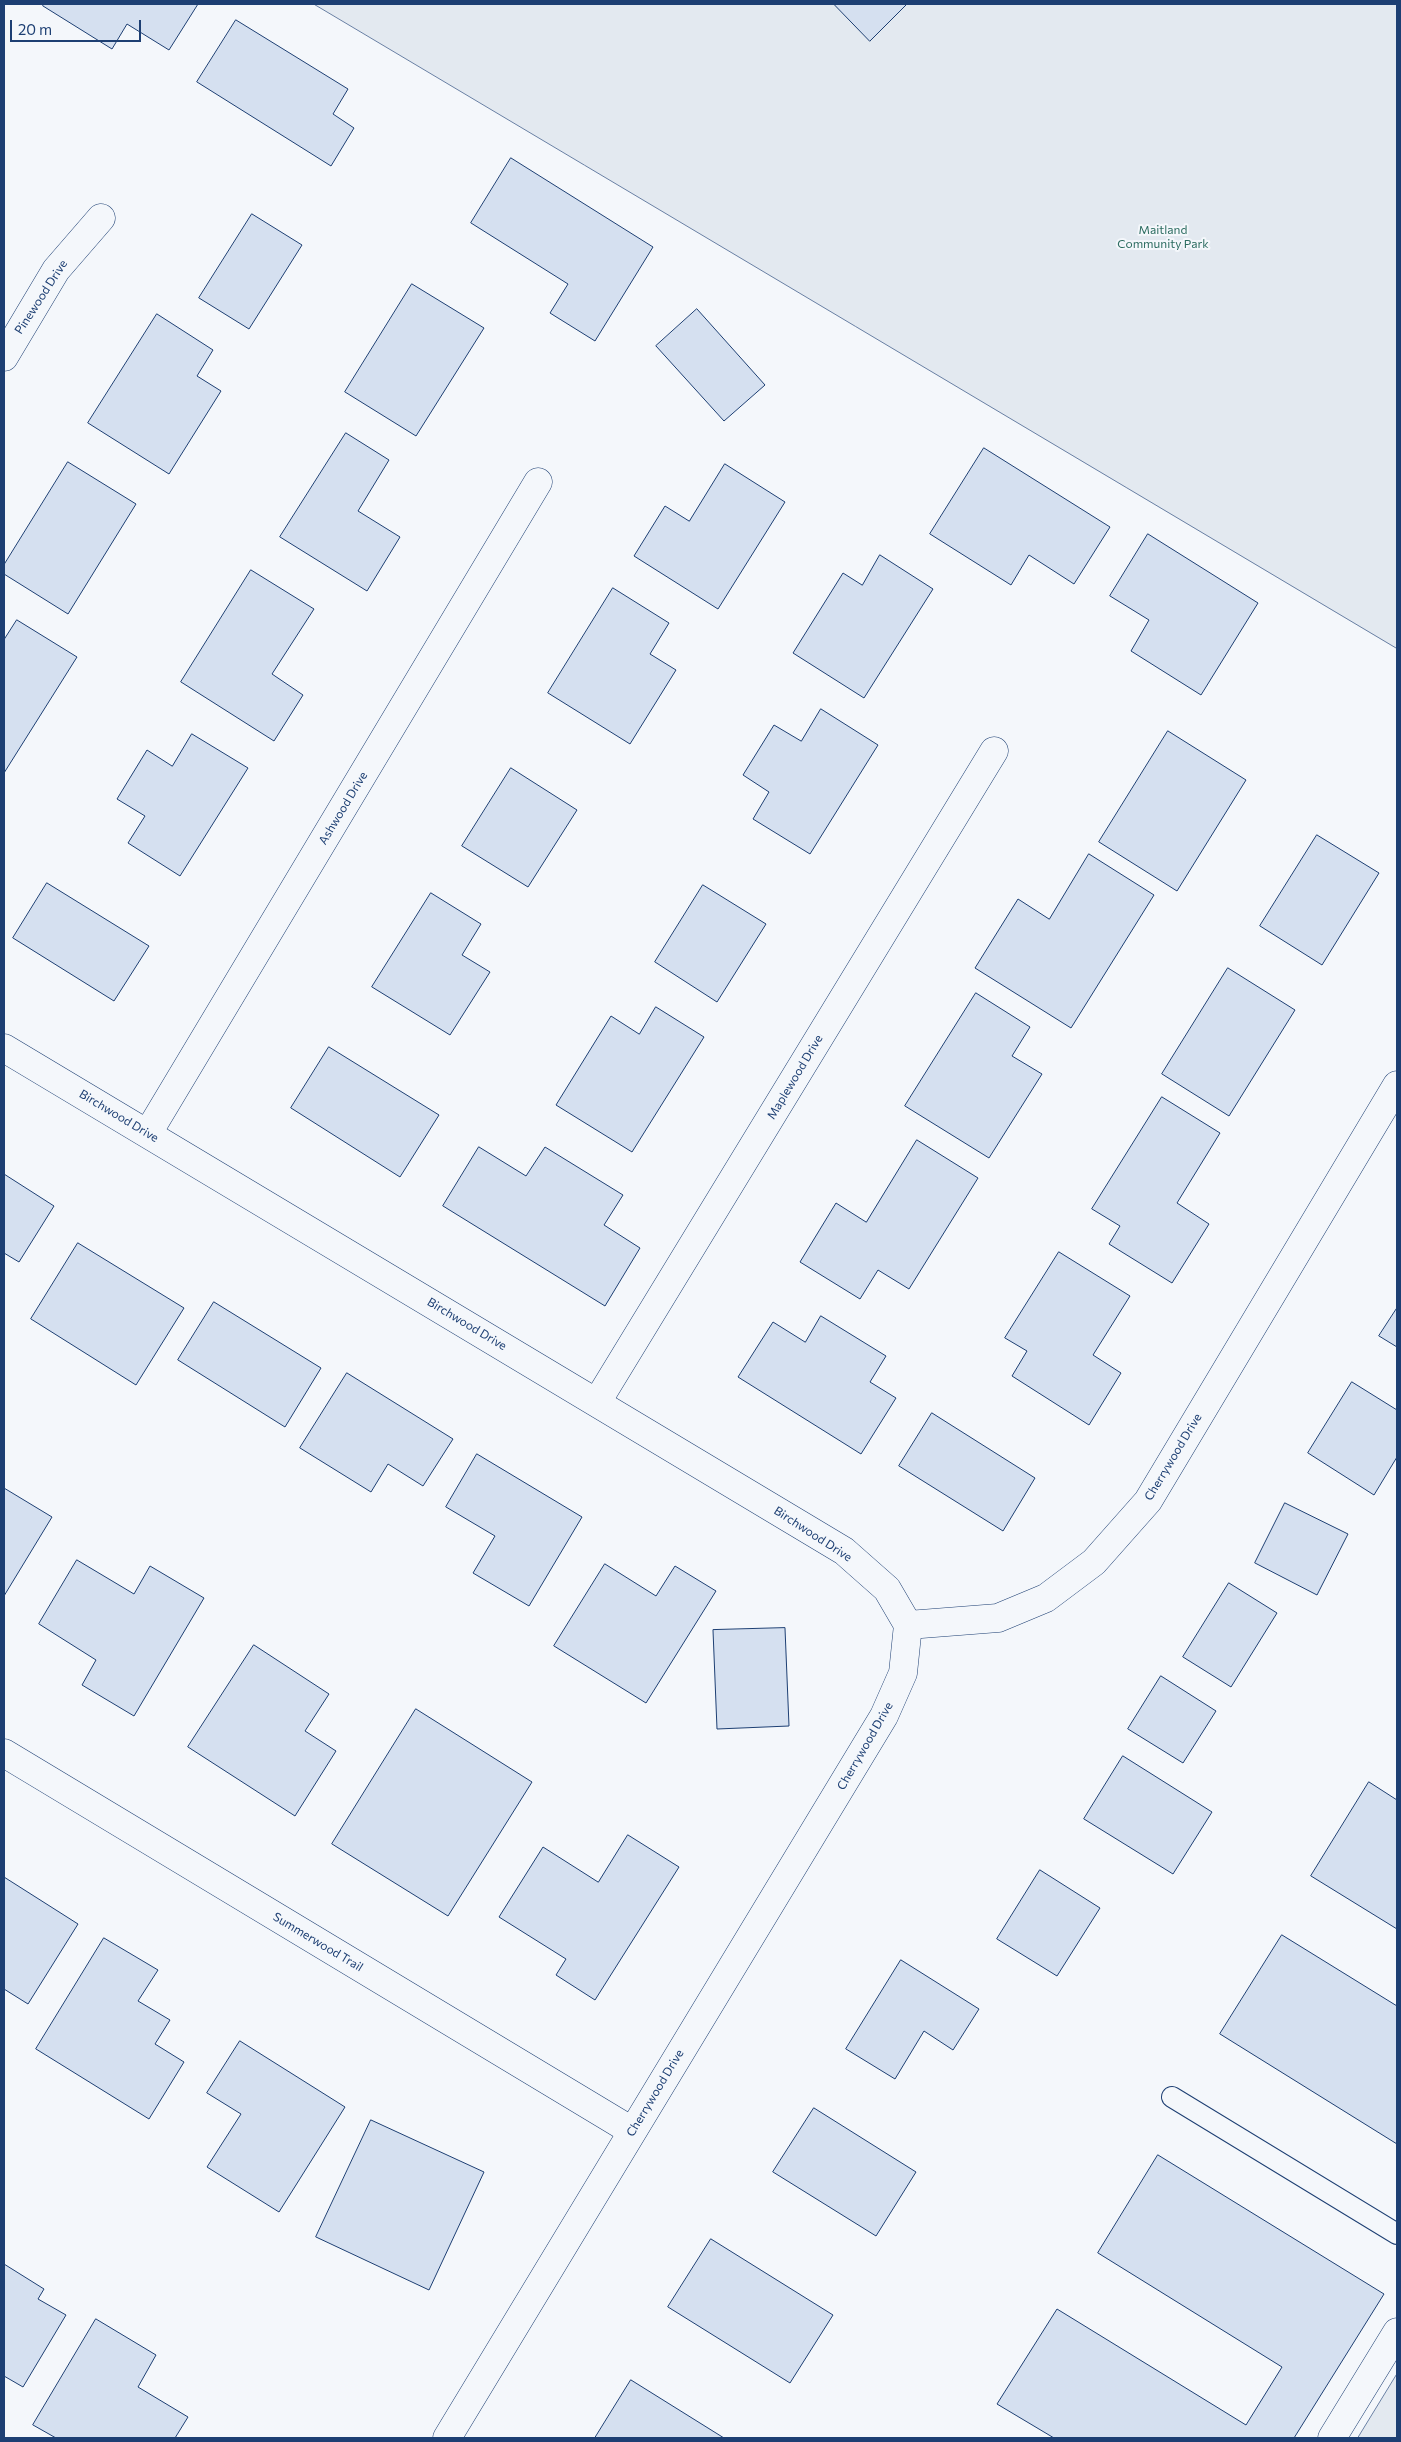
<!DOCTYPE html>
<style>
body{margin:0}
#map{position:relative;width:1401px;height:2442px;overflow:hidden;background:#f4f7fb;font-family:Commissioner,sans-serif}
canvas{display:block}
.frame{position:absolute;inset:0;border:5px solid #1d3f73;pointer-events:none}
.scale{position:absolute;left:10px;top:20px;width:131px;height:22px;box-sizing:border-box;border:2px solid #1d3f73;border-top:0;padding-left:6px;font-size:15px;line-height:18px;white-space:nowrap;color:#1d3f73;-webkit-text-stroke:4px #f4f7fb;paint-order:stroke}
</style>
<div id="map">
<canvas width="1401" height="2442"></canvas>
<div class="frame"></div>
<div class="scale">20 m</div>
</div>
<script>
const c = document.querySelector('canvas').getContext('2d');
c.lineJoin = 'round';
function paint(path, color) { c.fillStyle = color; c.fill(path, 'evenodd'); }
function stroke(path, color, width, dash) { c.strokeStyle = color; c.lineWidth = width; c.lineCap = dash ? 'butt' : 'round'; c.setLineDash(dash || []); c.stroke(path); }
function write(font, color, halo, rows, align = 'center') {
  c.font = font + ' Commissioner,sans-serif'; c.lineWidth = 4; c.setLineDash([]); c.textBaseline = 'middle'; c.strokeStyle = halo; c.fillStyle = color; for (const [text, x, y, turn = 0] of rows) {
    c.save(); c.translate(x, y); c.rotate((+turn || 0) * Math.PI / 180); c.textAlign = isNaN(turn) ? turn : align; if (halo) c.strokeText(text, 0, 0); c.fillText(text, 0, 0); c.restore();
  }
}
const green = new Path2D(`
 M314,4H1397V650V649Z
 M1397,2374V2438H1358Z`);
paint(green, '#e3e9f0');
stroke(green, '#687fa3', 1);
const building = new Path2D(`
 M44,4H198L169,50L127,24L112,49L43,6Z
 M834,4H907L870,41Z
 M236,20L348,89L333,114L354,128L331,166L197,82Z
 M511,158L653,247L595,341L550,313L568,284L471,223Z
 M252,214L302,245L249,329L199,298Z
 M412,284L484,328L416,436L345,392Z
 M697,309L765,385L724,421L656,346Z
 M157,314L213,350L197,376L221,391L169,474L88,423Z
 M346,433L389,460L358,511L400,537L367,591L280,537Z
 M984,448L1110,527L1074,584L1029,555L1011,585L930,534Z
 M68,462L136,504L68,614L4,574V565Z
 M725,464L785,502L718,609L634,556L665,506L689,521Z
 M1148,534L1258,603L1201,695L1131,651L1149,620L1110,596Z
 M880,555L933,589L864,698L793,653L843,573L862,585Z
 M251,570L314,609L272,674L303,695L274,741L181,682Z
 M613,588L669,623L650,654L676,670L630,744L548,693Z
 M17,620L77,657L4,773V640Z
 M821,709L878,745L810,854L753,819L769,792L743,775L774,725L801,741Z
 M1168,731L1246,780L1177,891L1099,842Z
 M192,734L248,768L180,876L128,843L145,816L117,799L147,750L172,766Z
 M511,768L577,810L528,887L462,846Z
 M1317,835L1379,873L1322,965L1260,926Z
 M1089,854L1154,895L1071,1028L975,968L1018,899L1049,919Z
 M47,883L149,946L114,1001L13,938Z
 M703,885L766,924L717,1002L655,962Z
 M431,893L481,924L462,955L490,972L450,1035L372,987Z
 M1228,968L1295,1010L1229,1116L1162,1074Z
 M976,993L1030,1027L1012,1056L1042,1074L989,1158L905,1106Z
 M656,1007L704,1037L632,1152L556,1105L611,1016L639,1034Z
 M329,1047L439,1115L400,1177L291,1108Z
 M1162,1097L1220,1133L1177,1203L1209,1224L1172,1283L1109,1244L1120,1226L1092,1209Z
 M917,1140L978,1178L909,1289L878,1270L860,1299L800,1262L836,1203L866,1222Z
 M479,1147L526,1176L545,1147L623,1195L604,1225L640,1248L605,1306L443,1206Z
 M4,1174L54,1206L19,1262L4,1253Z
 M78,1243L184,1308L136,1385L31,1319Z
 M1059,1252L1130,1296L1093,1355L1121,1373L1089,1425L1012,1376L1027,1351L1005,1338Z
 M214,1302L321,1368L285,1427L178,1360Z
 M1397,1308V1347L1379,1336Z
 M821,1316L886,1356L870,1382L896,1398L861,1454L738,1377L773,1322L805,1342Z
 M347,1373L453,1439L423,1486L388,1464L371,1492L300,1448Z
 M1352,1382L1397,1410V1457L1374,1495L1308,1453Z
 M932,1413L1035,1478L1003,1531L899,1466Z
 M477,1454L582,1517L529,1606L473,1573L495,1536L446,1507Z
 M4,1488L52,1517L4,1596Z
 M1285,1503L1348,1534L1317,1595L1255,1563Z
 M77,1560L134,1594L150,1566L204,1598L134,1716L82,1685L96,1660L39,1624Z
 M605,1564L656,1596L675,1566L716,1591L646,1703L554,1646Z
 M1229,1583L1277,1613L1231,1687L1183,1657Z
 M785,1628L789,1726L717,1729L713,1630Z
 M254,1645L329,1694L305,1731L336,1751L295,1816L188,1747Z
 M1161,1676L1216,1711L1183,1763L1128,1729Z
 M416,1709L532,1782L448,1916L332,1844Z
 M1123,1756L1212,1812L1173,1874L1084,1819Z
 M1369,1782L1397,1800V1929L1311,1876Z
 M628,1835L679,1867L595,2000L556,1975L566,1959L499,1917L543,1847L598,1882Z
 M1040,1870L1100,1908L1057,1976L997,1939Z
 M4,1877L78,1924L28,2004L4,1989Z
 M1282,1935L1397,2006V2144L1220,2034Z
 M104,1938L158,1970L138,2001L170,2020L155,2044L184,2062L149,2119L36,2049Z
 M901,1960L979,2009L953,2050L924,2031L895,2079L846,2049Z
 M240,2041L345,2107L279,2212L207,2167L241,2114L207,2093Z
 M814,2108L916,2172L876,2236L773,2172Z
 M371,2120L484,2172L429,2290L316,2237Z
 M1158,2155L1384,2294L1294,2438H1054L997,2404L1057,2309L1246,2425L1282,2367L1098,2253Z
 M711,2239L833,2315L790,2383L668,2307Z
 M4,2264L44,2289L38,2299L66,2315L23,2387L4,2376Z
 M96,2319L156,2355L138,2387L188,2417L175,2438H56L33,2425Z
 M631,2380L724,2438H595Z`);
paint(building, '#d5e0f0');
stroke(building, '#1d3f73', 1);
const service = new Path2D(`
 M1172,2097L1397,2234`);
const minor = new Path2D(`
 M4,357L56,270L101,218
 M148,1133L538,482
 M597,1402L994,751
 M908,1625L998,1618L1046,1598L1094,1562L1148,1501L1397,1085
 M4,1753L632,2131
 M1332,2438L1397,2332`);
const tertiary = new Path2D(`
 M4,1048L844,1551L887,1589L908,1625L903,1673L884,1716L447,2438`);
stroke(service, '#1d3f73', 22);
stroke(minor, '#1d3f73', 29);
stroke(tertiary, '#1d3f73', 29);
stroke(service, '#f4f7fb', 20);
stroke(minor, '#f4f7fb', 28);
stroke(tertiary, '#f4f7fb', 28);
write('12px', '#2c6c60', '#f4f7fb', [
 ["Maitland",1163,230],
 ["Community Park",1163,244]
]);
write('12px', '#1d3f73', '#f4f7fb', [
 ["Pinewood Drive",41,297,-57],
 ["Ashwood Drive",343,808,-59],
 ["Maplewood Drive",795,1077,-59],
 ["Birchwood Drive",119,1116,31],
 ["Birchwood Drive",467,1324,31],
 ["Cherrywood Drive",1173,1457,-59],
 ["Birchwood Drive",813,1534,33],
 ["Cherrywood Drive",865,1746,-60],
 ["Summerwood Trail",318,1942,31],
 ["Cherrywood Drive",655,2093,-59]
]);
</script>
